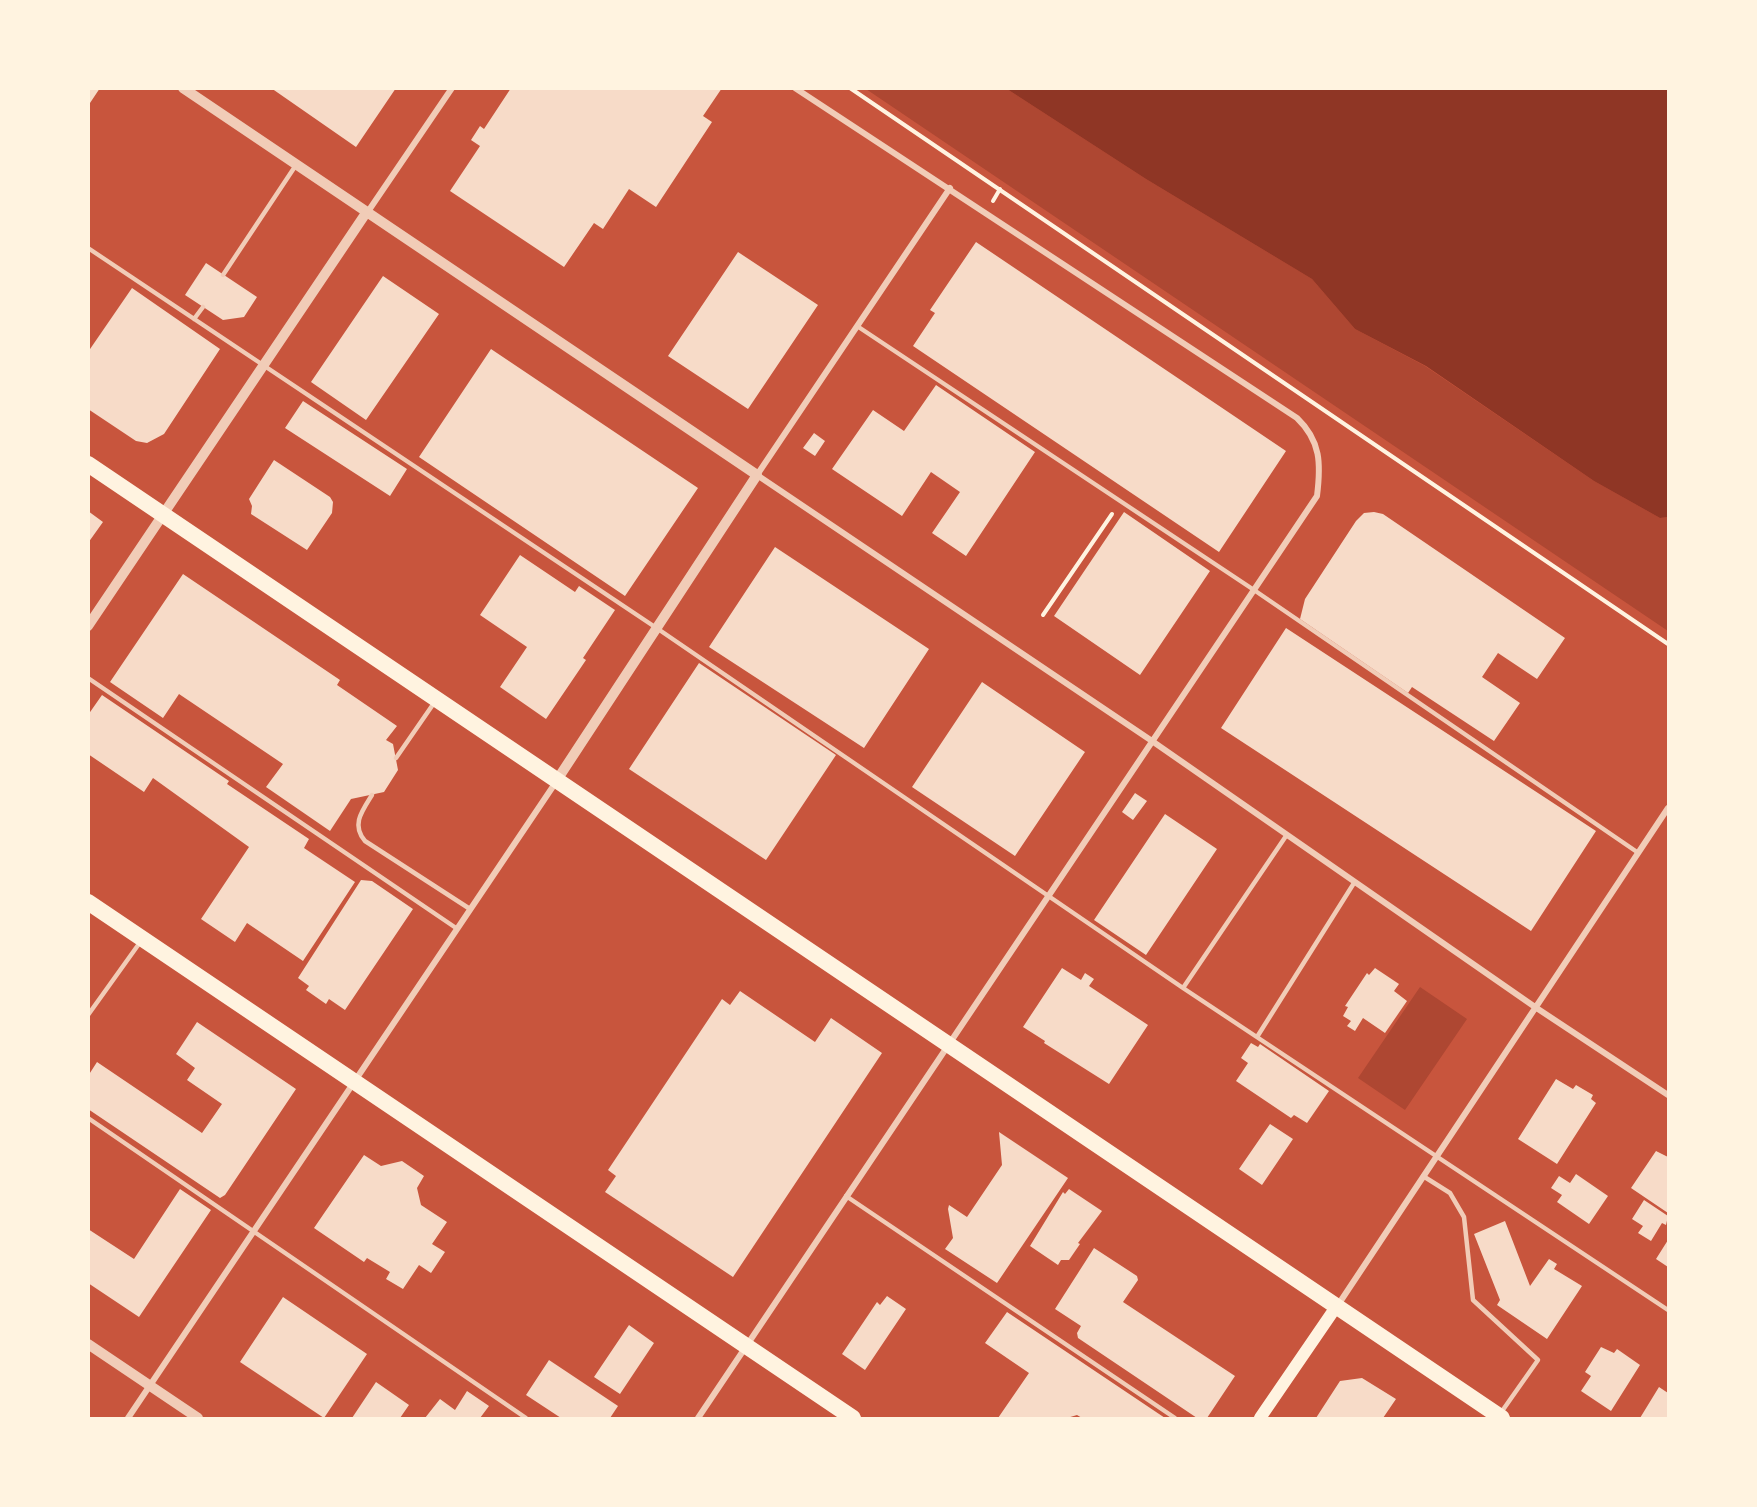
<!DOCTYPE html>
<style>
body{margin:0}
#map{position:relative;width:1757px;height:1507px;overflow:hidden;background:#c8553d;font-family:Poppins,sans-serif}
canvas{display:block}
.frame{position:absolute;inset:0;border:90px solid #fff3e0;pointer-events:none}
</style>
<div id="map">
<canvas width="1757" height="1507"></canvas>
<div class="frame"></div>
</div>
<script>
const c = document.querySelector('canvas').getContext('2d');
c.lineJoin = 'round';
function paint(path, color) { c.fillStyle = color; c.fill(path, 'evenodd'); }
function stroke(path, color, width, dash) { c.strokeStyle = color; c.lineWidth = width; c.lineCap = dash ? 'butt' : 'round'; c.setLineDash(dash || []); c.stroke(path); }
paint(new Path2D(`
 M866,89H1007L1146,179L1312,279L1355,329L1425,366L1594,481L1660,518L1668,517V631Z
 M1420,987L1467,1019L1405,1110L1358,1078Z`), '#ae4732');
paint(new Path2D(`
 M1007,89H1668V517L1660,518L1594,481L1426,366L1355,329L1312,279L1146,179Z`), '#8f3625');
paint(new Path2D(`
 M88,88H100L88,106Z
 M271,88H396L356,147Z
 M511,88H722L703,116L712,122L656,207L629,189L603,229L594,223L564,267L450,191L480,146L471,140L480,126L484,129Z
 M976,242L1286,451L1219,552L913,346L935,313L930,310Z
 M738,252L818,305L748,409L668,356Z
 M206,263L257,297L244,317L223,320L185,295Z
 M383,276L439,314L366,420L311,382Z
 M132,288L220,349L164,434L147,443L136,441L88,409V352Z
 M491,349L698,488L625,596L419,457Z
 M936,385L1035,452L966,556L932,533L960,492L931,472L902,516L832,469L873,410L904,431Z
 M303,401L407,469L390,496L285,428Z
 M814,433L825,441L815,456L803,448Z
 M274,460L330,497L333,502L332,513L307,550L251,514L252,506L249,499Z
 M88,511L103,522L88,543Z
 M1124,512L1210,571L1140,675L1054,616Z
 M1374,512L1383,514L1565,638L1537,679L1498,653L1482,677L1520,703L1494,741L1412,687L1408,693L1300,619L1305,599L1356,521L1364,513Z
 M775,547L929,649L864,748L709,647Z
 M520,555L575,592L579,586L615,610L583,658L586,660L546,719L500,687L527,647L480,615Z
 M183,574L340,680L337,685L397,726L386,740L393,744L398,770L384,792L351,799L330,831L266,787L283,764L179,694L163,718L110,682Z
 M1286,628L1596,831L1531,931L1221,728Z
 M699,663L836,755L766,860L629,769Z
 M982,682L1085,752L1015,856L912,787Z
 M102,695L229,781L227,784L309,839L304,848L355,882L303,961L247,923L235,942L201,919L249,847L153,778L144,792L88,754V715Z
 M1135,793L1147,801L1133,820L1122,812Z
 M1165,814L1217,849L1146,955L1094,920Z
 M361,880L372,881L413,909L345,1010L329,999L326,1004L306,990L309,986L298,978Z
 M1062,968L1081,980L1085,973L1094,979L1089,986L1148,1025L1109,1084L1044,1043L1045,1041L1023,1027Z
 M1375,968L1399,984L1394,991L1407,1001L1385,1033L1363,1018L1355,1031L1347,1026L1351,1021L1343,1016L1348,1007L1345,1006L1367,973L1369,975Z
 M740,991L815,1042L831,1018L882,1053L733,1277L605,1192L616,1176L608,1170L722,999L730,1005Z
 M197,1022L296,1089L225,1195L220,1198L88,1109V1076L97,1062L202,1133L222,1104L187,1080L195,1068L176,1054Z
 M1251,1043L1258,1047L1260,1044L1329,1091L1307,1123L1294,1115L1291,1118L1236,1081L1248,1063L1241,1058Z
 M1556,1079L1573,1089L1576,1085L1593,1095L1591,1099L1596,1103L1557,1164L1518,1139Z
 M1270,1124L1293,1139L1262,1185L1239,1169Z
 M999,1132L1068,1178L997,1283L945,1249L953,1238L948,1209L949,1205L967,1217L1002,1165Z
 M1656,1151L1668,1157V1213L1631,1188Z
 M364,1155L381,1166L402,1161L424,1176L417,1188L421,1205L447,1222L432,1244L445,1252L431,1273L419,1265L403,1289L386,1279L390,1272L367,1258L364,1262L314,1228Z
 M1576,1174L1608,1196L1589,1224L1557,1202L1562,1195L1551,1188L1559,1176L1570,1183Z
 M180,1189L211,1210L139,1317L88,1283V1229L134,1259Z
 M1069,1189L1102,1211L1078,1243L1080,1244L1069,1260H1061L1058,1265L1030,1246L1063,1192L1065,1194Z
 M1644,1200L1668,1216L1666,1225L1662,1223L1651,1241L1638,1233L1643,1226L1632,1219Z
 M1505,1221L1530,1286L1549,1259L1557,1264L1554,1269L1582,1286L1547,1339L1497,1305L1500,1300L1474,1234Z
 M1668,1240V1267L1656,1259Z
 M1094,1248L1137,1276L1138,1280L1123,1302L1235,1376L1207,1418H1197L1078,1338L1077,1333L1081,1326L1055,1309Z
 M887,1296L906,1309L865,1370L842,1354L877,1302L880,1305Z
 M283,1297L367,1354L324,1418L240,1362Z
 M1007,1312L1165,1418H1082L1077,1415L1067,1418H998L1029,1373L985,1343Z
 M629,1325L654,1343L620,1394L594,1377Z
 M1601,1347L1614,1353L1617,1349L1640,1365L1611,1411L1581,1391L1591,1376L1585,1372Z
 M549,1360L618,1406L610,1418H561L526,1395Z
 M1362,1378L1396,1399L1383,1418H1316L1340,1381Z
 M376,1382L409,1405L400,1418H352Z
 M1659,1387L1668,1393V1418H1640Z
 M467,1391L489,1406L480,1418H425L440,1399L455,1410Z`), '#f7dbc8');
stroke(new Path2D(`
 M850,88L1668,644
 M993,201L1000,189
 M1043,615L1112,514`), '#fff3e0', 4);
stroke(new Path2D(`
 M88,248L658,629L1183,988L1668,1310
 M223,275L296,165
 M194,319L203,307
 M857,326L1254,590L1637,852
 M88,678L456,928
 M396,758L434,703
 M372,795C362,811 351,825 365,841L470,909
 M1183,988L1286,836
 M88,1015L141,941
 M1257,1037L1354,883
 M88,1118L526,1418
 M1423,1176L1450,1193L1464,1217L1473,1300L1538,1360L1500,1414
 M846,1196L1175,1418`), '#f1ccb7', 4.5);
stroke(new Path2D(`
 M950,188L757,475L1152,741L1535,1007L1668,1095
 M367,213L452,88
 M1338,1305L1668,808
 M128,1418L556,782
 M698,1418L1317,496C1321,464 1321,441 1297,418L795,88`), '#f1ccb7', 6);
stroke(new Path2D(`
 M183,88L757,475L557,780
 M88,626L366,213
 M88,1344L198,1418`), '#f1ccb7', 10);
stroke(new Path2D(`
 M1260,1418L1336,1307`), '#fff3e0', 12);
stroke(new Path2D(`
 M88,464L1502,1418
 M88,902L853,1418`), '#fff3e0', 16);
</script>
